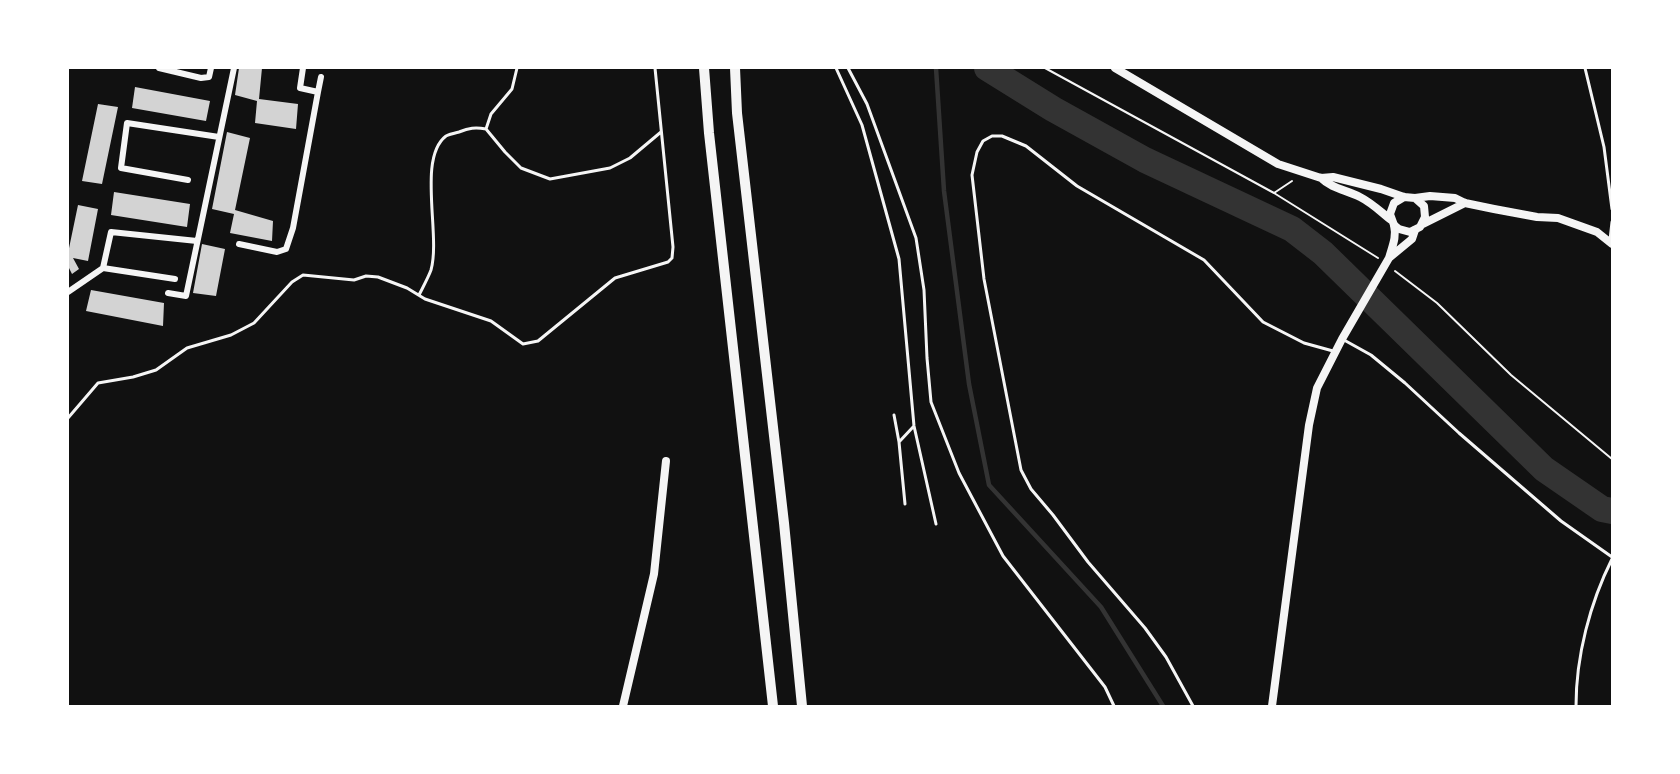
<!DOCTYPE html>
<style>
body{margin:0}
#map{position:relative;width:1680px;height:774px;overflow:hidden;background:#111;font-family:Cabin,sans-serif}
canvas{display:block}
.frame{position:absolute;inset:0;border:69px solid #fff;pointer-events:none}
</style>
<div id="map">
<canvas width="1680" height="774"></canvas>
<div class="frame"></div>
</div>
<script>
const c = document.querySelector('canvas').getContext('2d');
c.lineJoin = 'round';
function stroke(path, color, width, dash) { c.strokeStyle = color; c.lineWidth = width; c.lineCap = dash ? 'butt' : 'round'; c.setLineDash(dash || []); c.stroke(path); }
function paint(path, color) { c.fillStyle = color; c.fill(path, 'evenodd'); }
stroke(new Path2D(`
 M936,68L944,191L969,384L989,485L1101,607L1163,706`), '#333', 4.5);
stroke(new Path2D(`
 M987,68L1053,109L1145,160L1292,229L1323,253L1544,469L1602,509L1612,511`), '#333', 26);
paint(new Path2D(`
 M239,68H262L259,99L298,104L296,129L255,123L257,101L235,95Z
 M135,87L210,101L206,121L132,108Z
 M98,104L118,107L102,184L82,181Z
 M227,132L250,138L235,210L273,221L272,241L230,233L234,214L212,209Z
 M114,192L190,204L187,227L111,215Z
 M78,205L98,209L88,261L73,258L79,269L72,274L68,266V253Z
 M202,244L225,249L216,296L193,293Z
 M91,290L164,303L163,326L86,311Z`), '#d3d3d3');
stroke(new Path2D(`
 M1045,68L1274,193L1378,258
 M1274,193L1292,181
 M1395,271L1437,303L1511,375L1612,459`), '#f5f5f5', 2);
stroke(new Path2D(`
 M836,68L862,125L899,259L914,426L936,524
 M848,68L867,104L916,238L924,290L927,358L931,402L959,473L1003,556L1105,687L1114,706
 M1585,68L1604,147L1612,209
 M486,129L505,152L521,168L550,179L610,168L630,158L661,132
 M1610,240L1612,222
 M419,295C423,287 428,278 431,270C441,235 417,158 446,136C450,134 455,133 459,132C469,128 475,127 486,129L491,114L512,89L517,68
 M1344,340L1371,355L1405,383L1459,433L1561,521L1612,557
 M894,415L899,442
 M68,418L98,383L133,377L156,370L187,348L231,335L254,323L292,282L303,275L354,280L366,276L378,277L407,288L425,299L491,321L523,344L538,341L615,278L668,262L672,258L673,247L655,68
 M905,504L899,442L914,426
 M1193,706L1166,657L1145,628L1088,562L1053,515L1031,489L1021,470L984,279L972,175L977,152L983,141L992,136H1002L1026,146L1077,186L1204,260L1263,322L1304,343L1333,351
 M1576,706C1576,656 1590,603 1612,559`), '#f5f5f5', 3);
stroke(new Path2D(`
 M159,68L201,78L209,77L211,68
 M303,68L300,88L318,92L321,77
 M188,180L121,168L127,123L219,137
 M239,244L277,252L286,249L293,228L318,92
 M175,279L103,268L111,232L197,241
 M68,292L103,268
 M168,293L186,296L234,68`), '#f5f5f5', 6);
stroke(new Path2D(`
 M1389,258C1392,247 1397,237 1394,225
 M623,706L654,574L666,461
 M1272,706L1309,425L1317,388L1342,339L1389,258L1412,239L1415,230`), '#f5f5f5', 8);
stroke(new Path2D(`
 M1115,68L1278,164L1321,178L1333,177L1381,189L1404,197L1415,198L1424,206L1425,217L1420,227L1410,232L1399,229L1394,225L1390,214L1394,203L1404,197
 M1321,178C1332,189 1347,190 1360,197C1372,203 1381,212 1391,220
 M1415,198L1430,196L1455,198L1465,203L1494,209L1537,217L1558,218L1597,232L1612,244
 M1423,224L1465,203`), '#f5f5f5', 8);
stroke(new Path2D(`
 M704,68L709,133L773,706
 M735,68L737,113L784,523L802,706`), '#f5f5f5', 10);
</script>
